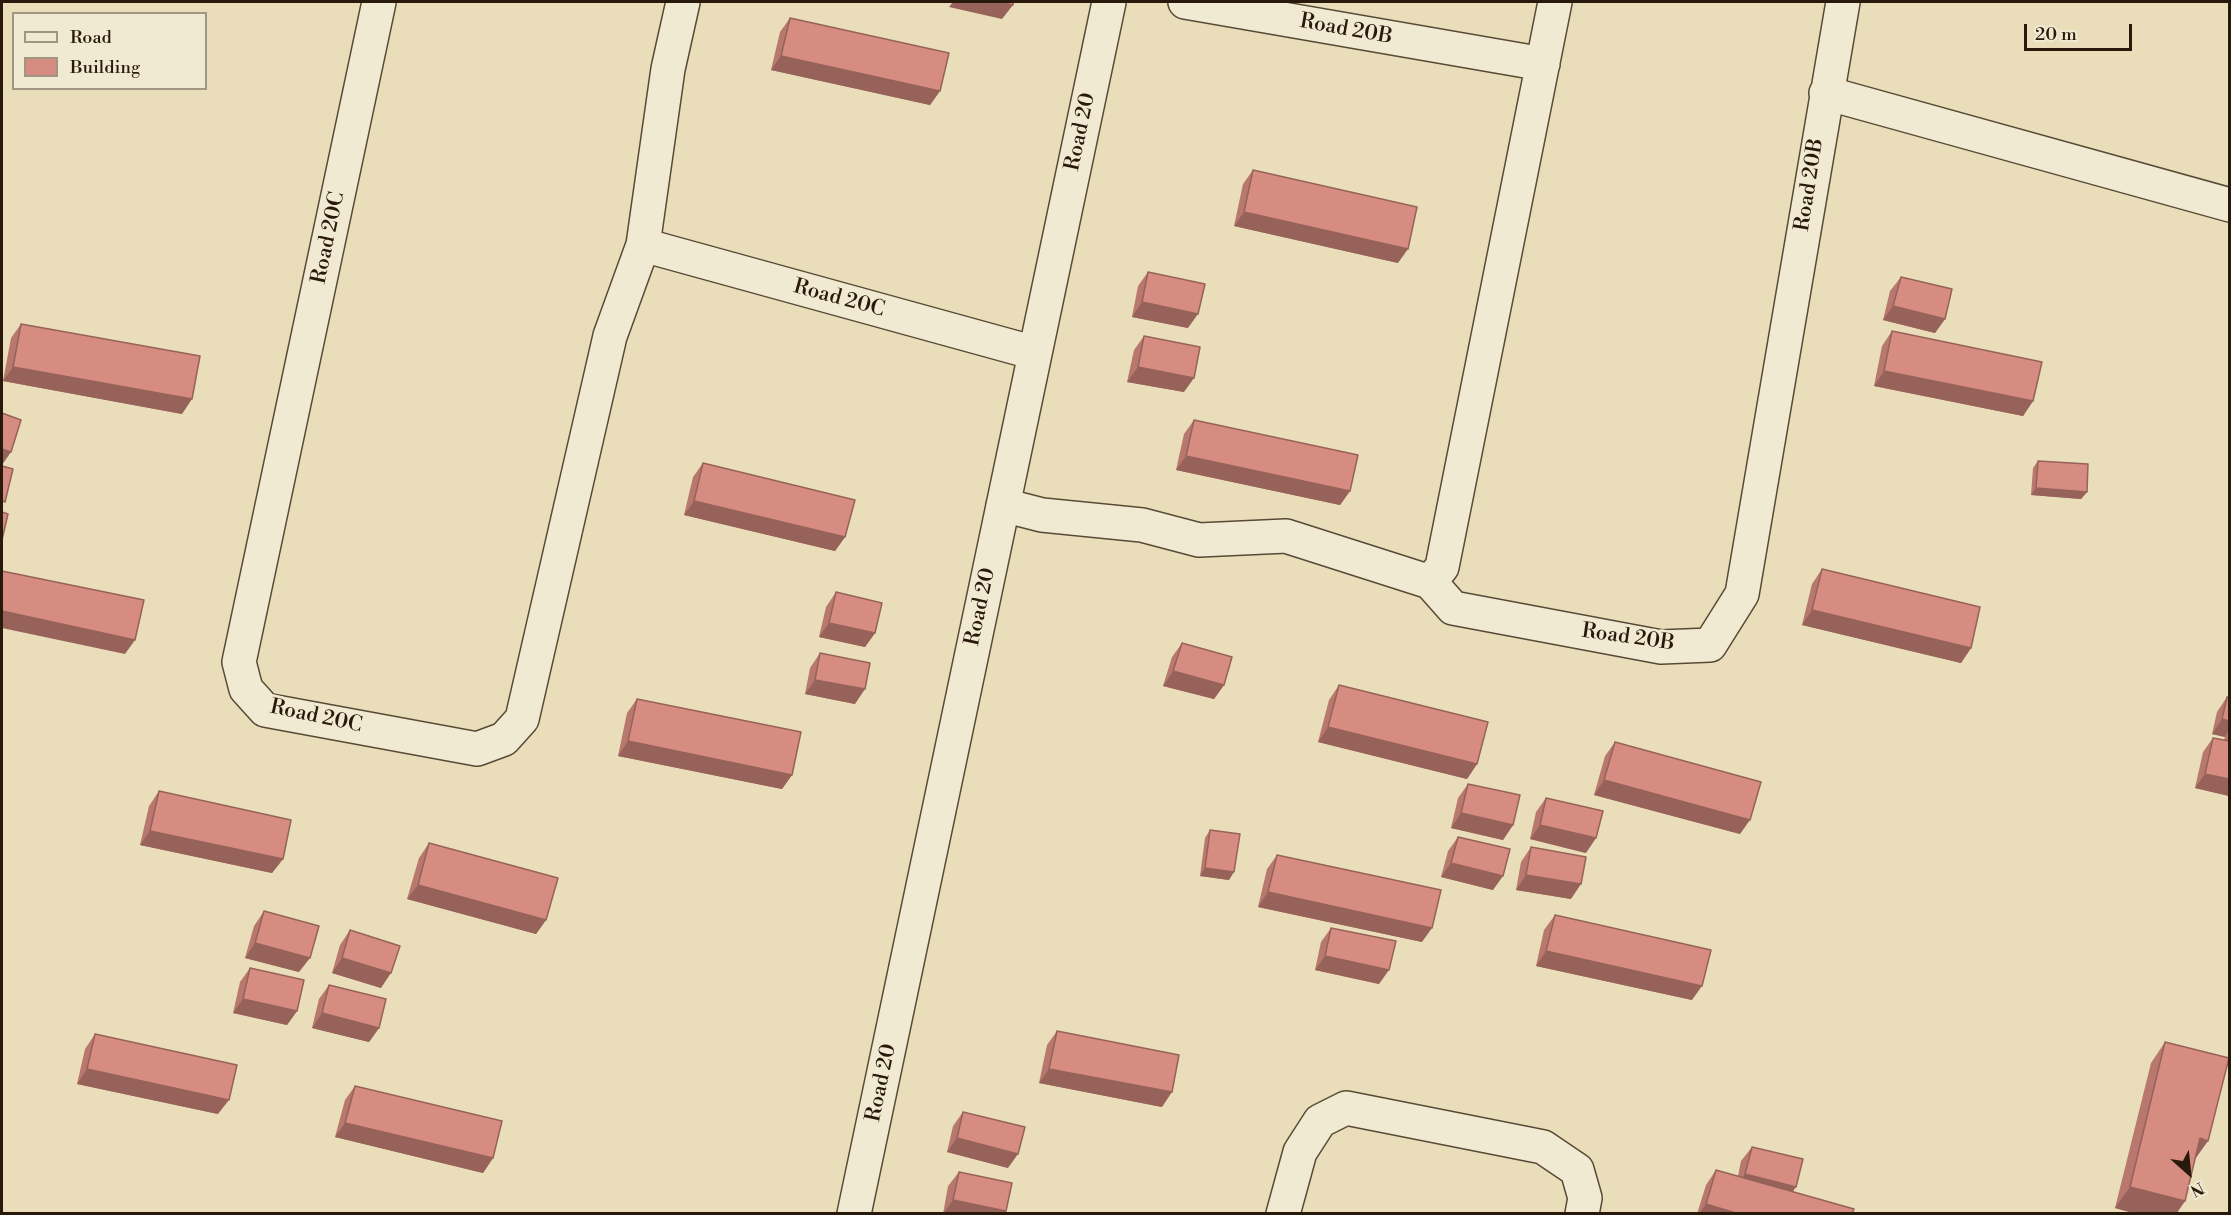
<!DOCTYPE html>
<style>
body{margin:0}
#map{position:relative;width:2231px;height:1215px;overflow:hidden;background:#e9deb9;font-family:"Libre Bodoni",serif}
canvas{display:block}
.frame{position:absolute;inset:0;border:3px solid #28190b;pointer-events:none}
.legend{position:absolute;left:12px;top:12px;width:195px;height:78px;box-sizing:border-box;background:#f1ead2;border:2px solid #a19682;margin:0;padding:8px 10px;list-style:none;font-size:18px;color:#28190b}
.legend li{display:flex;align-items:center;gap:12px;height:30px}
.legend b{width:30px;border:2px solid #a19682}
.north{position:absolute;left:2159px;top:1143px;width:60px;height:60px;-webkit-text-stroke:4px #f1ead2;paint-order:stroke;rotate:153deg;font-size:16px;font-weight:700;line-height:24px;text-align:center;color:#28190b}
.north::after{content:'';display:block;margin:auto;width:21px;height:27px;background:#28190b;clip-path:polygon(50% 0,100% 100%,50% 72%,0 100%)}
.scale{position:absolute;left:2024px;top:24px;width:108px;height:27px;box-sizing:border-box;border:3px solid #28190b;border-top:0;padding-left:8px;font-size:18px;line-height:21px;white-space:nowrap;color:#28190b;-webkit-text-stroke:4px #f1ead2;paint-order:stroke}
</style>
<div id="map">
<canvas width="2231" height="1215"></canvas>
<div class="frame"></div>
<ul class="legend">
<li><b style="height:8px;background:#f1ead2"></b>Road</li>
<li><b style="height:16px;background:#d68c80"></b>Building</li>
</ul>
<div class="north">N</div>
<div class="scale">20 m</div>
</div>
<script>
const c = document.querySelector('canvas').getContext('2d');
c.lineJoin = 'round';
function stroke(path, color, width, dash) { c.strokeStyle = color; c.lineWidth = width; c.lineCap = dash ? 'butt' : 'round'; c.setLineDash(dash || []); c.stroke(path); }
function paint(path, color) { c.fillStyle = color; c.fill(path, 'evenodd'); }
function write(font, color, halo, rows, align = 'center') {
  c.font = font + ' "Libre Bodoni",serif'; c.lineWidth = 5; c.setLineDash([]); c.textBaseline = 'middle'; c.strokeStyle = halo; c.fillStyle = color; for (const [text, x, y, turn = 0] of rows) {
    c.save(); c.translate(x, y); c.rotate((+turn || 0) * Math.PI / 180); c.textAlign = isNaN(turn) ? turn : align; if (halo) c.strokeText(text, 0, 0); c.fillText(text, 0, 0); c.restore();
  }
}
const street = new Path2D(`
 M379,2L239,662L246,689L265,710L477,749L504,739L522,719L610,336L643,245L668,69L683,2
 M1185,2L1543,64
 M1555,2L1442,567L1430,582L1453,608L1661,647L1710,645L1742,594L1843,2
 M1826,93L2230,205
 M643,245L1035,353
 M1003,505L1042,515L1142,525L1199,540L1286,536L1430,582
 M854,1214L1109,2
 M1283,1214L1300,1152L1320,1121L1346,1108L1543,1147L1577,1170L1585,1198L1582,1214`);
stroke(street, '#584a36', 36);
stroke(street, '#f1ead2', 33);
paint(new Path2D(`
 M790,18L940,91L930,105L771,70L780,32Z
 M1253,170L1398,263L1234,226L1243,184Z
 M1148,272L1188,328L1132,317L1138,286Z
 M1901,277L1945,319L1935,333L1883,320L1890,291Z
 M21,324L182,414L3,381L11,338Z
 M1892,331L2033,401L2023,416L1874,386L1882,346Z
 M1144,336L1184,392L1127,382L1134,350Z
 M1194,420L1350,491L1340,505L1176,470L1184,434Z
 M2038,461L2087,492L2081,499L2031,495L2033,468Z
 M703,463L845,537L835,551L684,515L693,477Z
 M1822,569L1971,648L1961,663L1802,625L1812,584Z
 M836,592L875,633L865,647L819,637L826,607Z
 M1182,643L1224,685L1214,699L1163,686L1172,657Z
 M820,653L855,704L805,694L810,668Z
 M1339,685L1477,764L1467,779L1318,742L1329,700Z
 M2227,697L2229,698V796L2195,788L2203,752L2213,738L2224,740L2225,737L2212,734L2217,712Z
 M637,699L792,775L782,789L618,756L627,713Z
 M1615,742L1740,834L1594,795L1605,756Z
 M1468,784L1513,825L1503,840L1451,828L1458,798Z
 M159,791L283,859L272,873L140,845L149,806Z
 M1546,798L1586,853L1530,839L1536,812Z
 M1210,830L1229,880L1200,876L1205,838Z
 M1458,837L1493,890L1441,877L1448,851Z
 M429,843L546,920L536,934L407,899L419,858Z
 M1531,847L1571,899L1516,890L1521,862Z
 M1277,855L1422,942L1258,907L1267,869Z
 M264,911L299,972L245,958L254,926Z
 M1555,915L1692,1000L1536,966L1544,930Z
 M1331,928L1379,984L1315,970L1321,942Z
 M350,930L381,988L332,973L340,945Z
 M250,968L297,1011L287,1025L233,1013L240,982Z
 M329,985L379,1028L369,1042L312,1028L319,999Z
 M1057,1031L1162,1107L1039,1083L1047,1045Z
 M95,1034L218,1114L77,1084L85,1049Z
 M2165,1042L2195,1159L2185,1201L2176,1214H2137L2115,1208L2151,1063Z
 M355,1086L493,1158L483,1173L335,1137L345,1100Z
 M963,1112L1008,1168L947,1152L953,1126Z
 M1752,1147L1793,1192L1852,1214H1697L1706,1185L1716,1170L1738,1176L1741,1161Z
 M959,1172L1006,1211L1004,1214H943L948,1186Z`), '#b8786e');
paint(new Path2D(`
 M953,2H998L1013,5L1002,19L949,7Z
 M781,56L940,91L930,105L771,70Z
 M1244,212L1408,249L1398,263L1234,226Z
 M1142,302L1198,314L1188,328L1132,317Z
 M1893,306L1945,319L1935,333L1883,320Z
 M13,367L192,399L182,414L3,381Z
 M1138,367L1194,378L1184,392L1127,382Z
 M1884,371L2033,401L2023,416L1874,386Z
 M2,449L11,452L2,465Z
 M1186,456L1350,491L1340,505L1176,470Z
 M2036,488L2087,492L2081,499L2031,495Z
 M694,501L845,537L835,551L684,515Z
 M1812,610L1971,648L1961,663L1802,625Z
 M2,611L135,640L125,654L2,628Z
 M829,623L875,633L865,647L819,637Z
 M1173,671L1224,685L1214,699L1163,686Z
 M815,680L865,689L855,704L805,694Z
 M2222,719L2229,721V729L2225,737L2212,734Z
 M1328,727L1477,764L1467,779L1318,742Z
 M628,741L792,775L782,789L618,756Z
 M2205,774L2229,779V796L2195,788Z
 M1604,780L1750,820L1740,834L1594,795Z
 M1461,813L1513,825L1503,840L1451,828Z
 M1540,825L1596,838L1586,853L1530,839Z
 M150,831L283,859L272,873L140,845Z
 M1451,863L1503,876L1493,890L1441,877Z
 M1205,868L1234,872L1229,880L1200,876Z
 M1526,875L1581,884L1571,899L1516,890Z
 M418,885L546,920L536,934L407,899Z
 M1268,892L1432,928L1422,942L1258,907Z
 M255,943L310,958L299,972L245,958Z
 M1546,951L1702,986L1692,1000L1536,966Z
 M1325,956L1389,970L1379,984L1315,970Z
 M342,958L391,973L381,988L332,973Z
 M243,999L297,1011L287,1025L233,1013Z
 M322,1013L379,1028L369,1042L312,1028Z
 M87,1069L229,1100L218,1114L77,1084Z
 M1049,1069L1172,1092L1162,1107L1039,1083Z
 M345,1123L493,1158L483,1173L335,1137Z
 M957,1138L1018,1154L1008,1168L947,1152Z
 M2200,1138L2208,1141L2193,1162Z
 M1745,1174L1796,1187L1786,1201L1735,1189Z
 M2130,1187L2185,1201L2176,1214H2137L2115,1208Z
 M953,1200L1006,1211L1004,1214H943Z
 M1706,1204L1739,1214H1699Z`), '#96625a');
const building = new Path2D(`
 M998,2H1013V5Z
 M790,18L949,53L940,91L781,56Z
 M1253,170L1417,207L1408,249L1244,212Z
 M1148,272L1205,284L1198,314L1142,302Z
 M1901,277L1952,289L1945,319L1893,306Z
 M21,324L200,356L192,399L13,367Z
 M1892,331L2042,362L2033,401L1884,371Z
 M1144,336L1200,347L1194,378L1138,367Z
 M2,413L21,420L11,452L2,449Z
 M1194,420L1358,455L1350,491L1186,456Z
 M2038,461L2088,464L2087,492L2036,488Z
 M703,463L855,500L845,537L694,501Z
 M2,466L13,469L5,502L2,501Z
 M2,512L8,514L2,540Z
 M1822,569L1980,607L1971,648L1812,610Z
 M2,571L144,600L135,640L2,611Z
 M836,592L882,603L875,633L829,623Z
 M1182,643L1232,657L1224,685L1173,671Z
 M820,653L870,663L865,689L815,680Z
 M1339,685L1488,722L1477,764L1328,727Z
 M2227,697L2229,698V721L2222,719Z
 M637,699L801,732L792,775L628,741Z
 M2213,738L2229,741V779L2205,774Z
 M1615,742L1761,782L1750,820L1604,780Z
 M1468,784L1520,795L1513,825L1461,813Z
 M159,791L291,820L283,859L150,831Z
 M1546,798L1603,811L1596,838L1540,825Z
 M1210,830L1240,834L1234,872L1205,868Z
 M1458,837L1510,849L1503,876L1451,863Z
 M429,843L558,878L546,920L418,885Z
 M1531,847L1586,857L1581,884L1526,875Z
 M1277,855L1441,890L1432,928L1268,892Z
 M264,911L319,926L310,958L255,943Z
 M1555,915L1711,950L1702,986L1546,951Z
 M1331,928L1396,941L1389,970L1325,956Z
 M350,930L400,946L391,973L342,958Z
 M250,968L304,980L297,1011L243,999Z
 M329,985L386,999L379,1028L322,1013Z
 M1057,1031L1179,1055L1172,1092L1049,1069Z
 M95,1034L237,1065L229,1100L87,1069Z
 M2165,1042L2229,1058L2208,1141L2200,1138L2185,1201L2130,1187Z
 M355,1086L502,1121L493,1158L345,1123Z
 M963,1112L1025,1127L1018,1154L957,1138Z
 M1752,1147L1803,1159L1796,1187L1745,1174Z
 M1716,1170L1854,1209L1852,1214H1739L1706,1204Z
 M959,1172L1012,1183L1006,1211L953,1200Z`);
paint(building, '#d68c80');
stroke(building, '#96625a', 1.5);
write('21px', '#28190b', '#f1ead2', [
 ["Road 20B",1346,30,10],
 ["Road 20",1081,132,-78],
 ["Road 20B",1810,185,-81],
 ["Road 20C",329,238,-78],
 ["Road 20C",839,299,15],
 ["Road 20",981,607,-78],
 ["Road 20B",1628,638,8],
 ["Road 20C",316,717,12],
 ["Road 20",882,1083,-78]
]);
</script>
